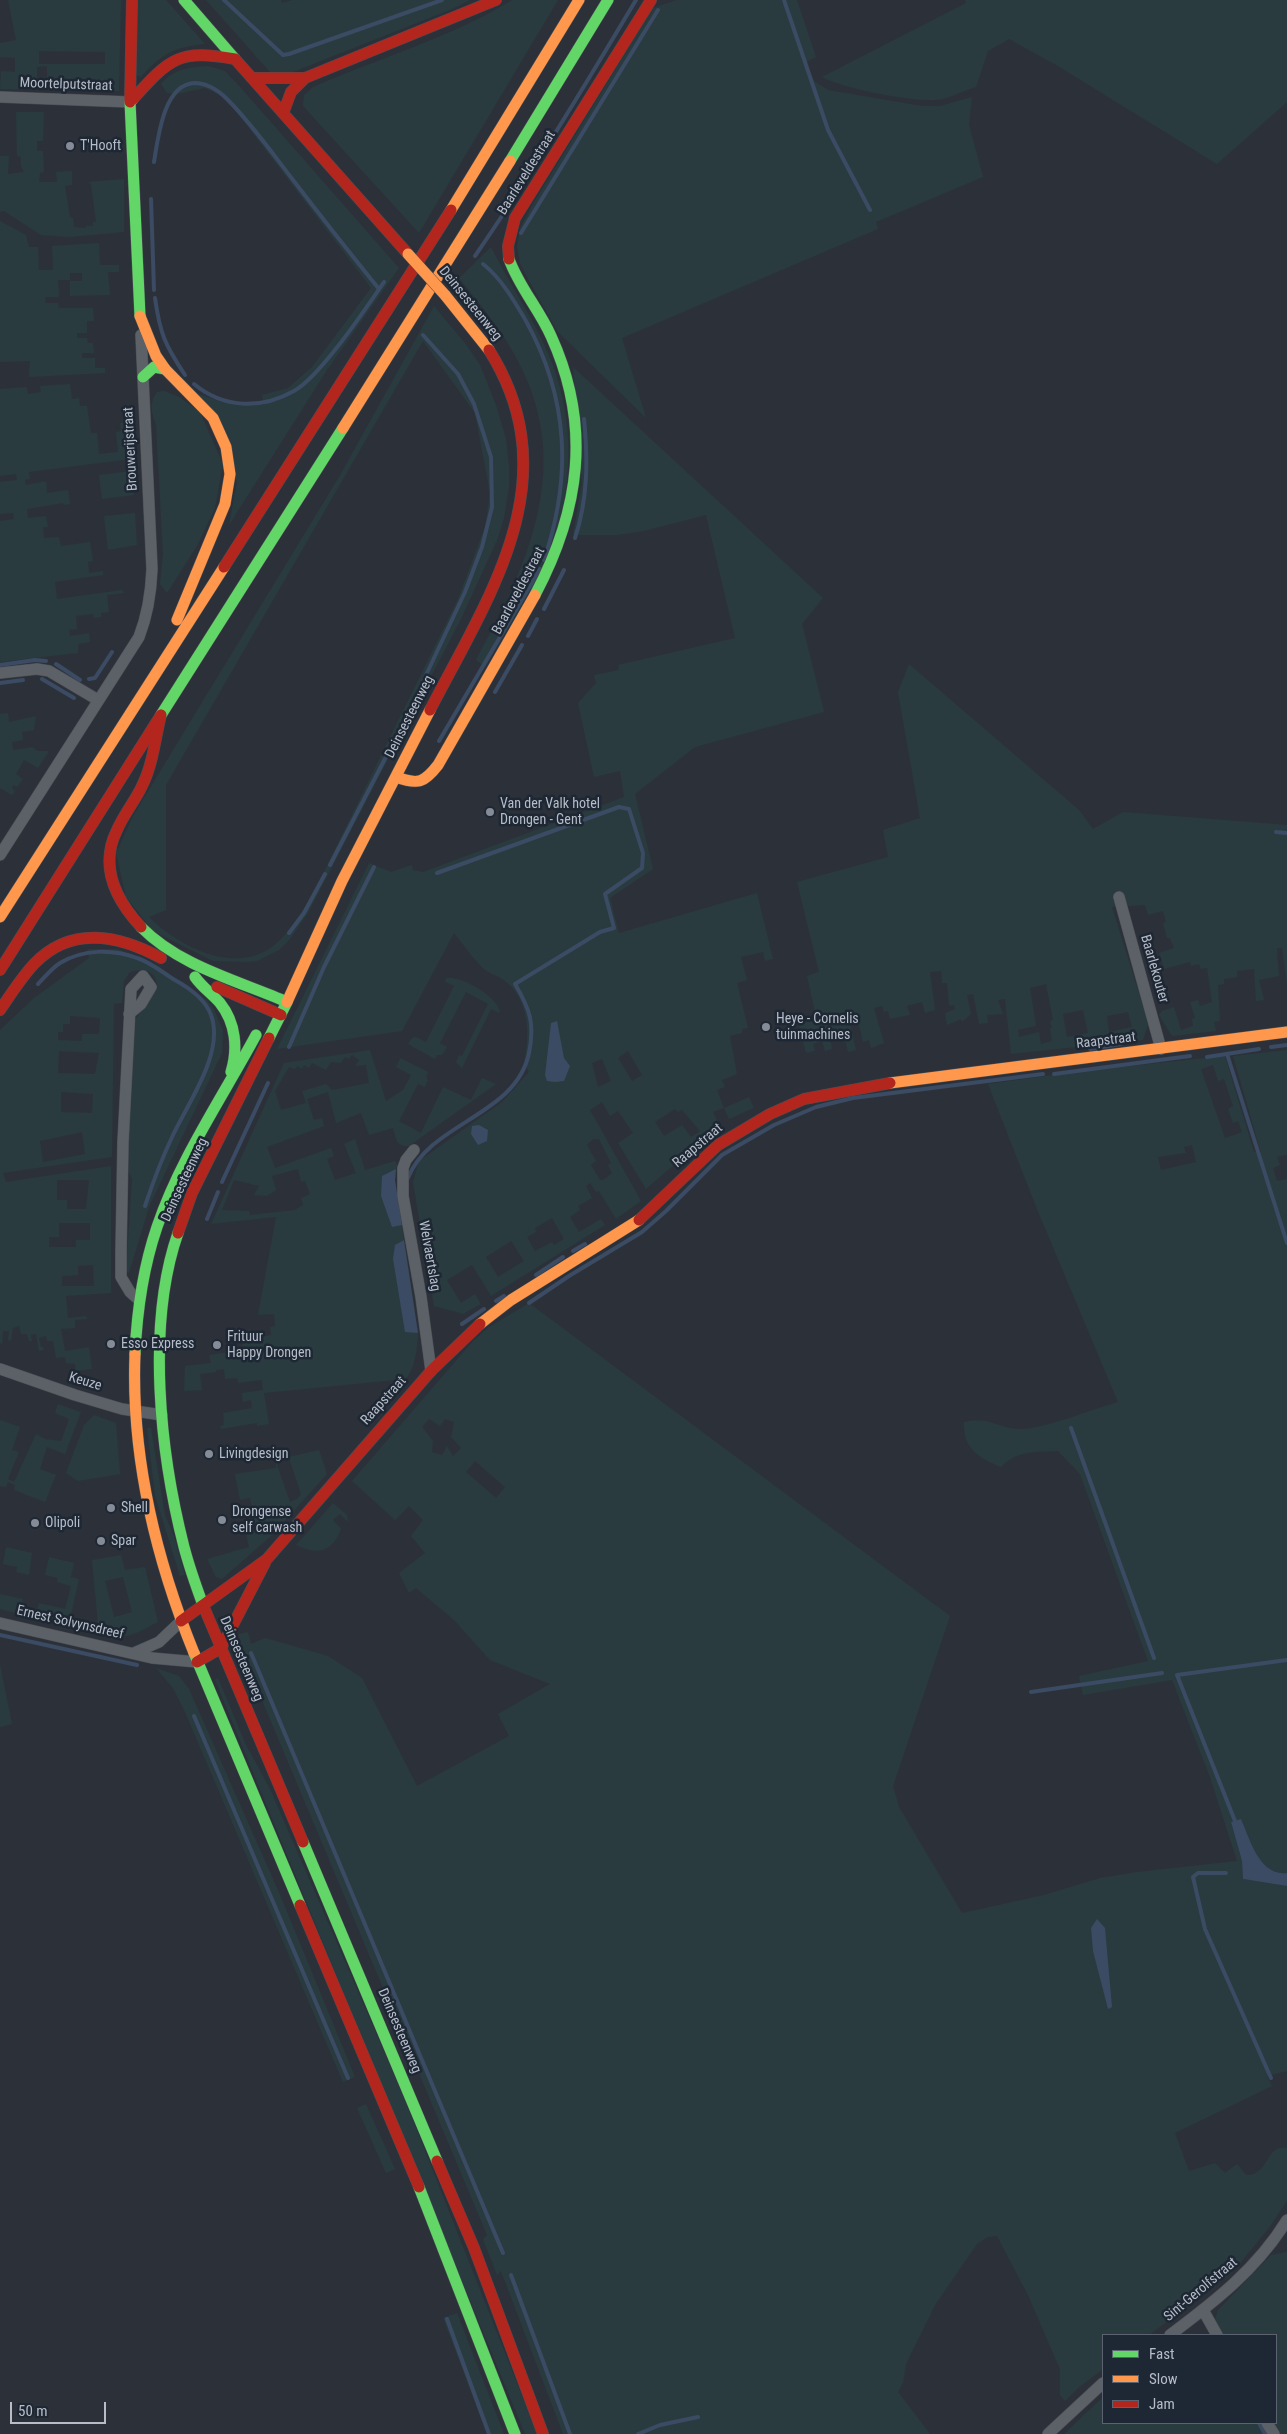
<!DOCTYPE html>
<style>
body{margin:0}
#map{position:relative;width:1287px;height:2434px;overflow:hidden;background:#2c3139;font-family:"Roboto Condensed",sans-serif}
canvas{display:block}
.legend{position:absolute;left:1102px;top:2334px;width:175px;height:90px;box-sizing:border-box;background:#1e2734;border:1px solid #5b6370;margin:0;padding:6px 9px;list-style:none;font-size:15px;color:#b6bdc9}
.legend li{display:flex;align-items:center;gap:10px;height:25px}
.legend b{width:25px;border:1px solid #5b6370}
.scale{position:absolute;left:10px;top:2402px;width:96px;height:22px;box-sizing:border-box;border:2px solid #b6bdc9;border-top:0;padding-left:6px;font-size:15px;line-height:18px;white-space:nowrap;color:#b6bdc9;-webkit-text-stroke:4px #1e2734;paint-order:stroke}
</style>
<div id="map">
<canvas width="1287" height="2434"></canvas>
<ul class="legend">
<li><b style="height:6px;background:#63d668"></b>Fast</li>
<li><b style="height:6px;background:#ff974d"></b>Slow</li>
<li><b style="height:6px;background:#b3261e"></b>Jam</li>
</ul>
<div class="scale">50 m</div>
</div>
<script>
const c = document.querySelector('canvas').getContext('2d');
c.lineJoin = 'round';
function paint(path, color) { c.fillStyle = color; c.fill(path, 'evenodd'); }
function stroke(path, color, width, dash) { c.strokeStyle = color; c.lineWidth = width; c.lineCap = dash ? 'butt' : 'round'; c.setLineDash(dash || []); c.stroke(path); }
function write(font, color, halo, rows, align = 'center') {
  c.font = font + ' "Roboto Condensed",sans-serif'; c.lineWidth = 5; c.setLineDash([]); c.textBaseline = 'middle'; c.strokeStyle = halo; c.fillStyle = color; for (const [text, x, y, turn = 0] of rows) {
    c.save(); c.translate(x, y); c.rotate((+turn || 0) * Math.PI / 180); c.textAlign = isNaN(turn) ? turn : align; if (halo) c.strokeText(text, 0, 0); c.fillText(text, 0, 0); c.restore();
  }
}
paint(new Path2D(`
 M8,0H121L119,91L47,90V66L37,67V90L0,89L1,71L15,72V58L0,57V43L16,40ZM39,51L105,52V64H39Z
 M137,0H166L205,44C174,47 161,54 141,77L136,75Z
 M206,0H281L282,3L292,0H470L452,9L293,72H270Z
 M512,0H558L419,233L303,106L304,95L313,87C379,58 450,38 512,0Z
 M676,0H797L816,57L806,62L814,81L828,90L922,106H940L972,97L969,125L983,177L876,222L878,229L622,338L646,418L557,331L527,277L520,263L517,247L520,228L534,202L653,8Z
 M965,0H1287V102L1217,164L1058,66L1009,39L988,51L976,87C965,90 954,96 943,99C919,104 845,89 822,77L966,3Z
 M208,66L225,71L241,88L399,268L327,370L229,525L237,482L199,394L222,402L264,405L262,395L288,388L312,367L371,288L226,98L205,88L177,94L167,93L161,84C173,69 190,67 208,66Z
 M16,112H44L43,141H37V151H43L44,172L40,173L39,182H57L56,172L72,171V185L65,186L70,217L73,218L74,227L86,228V226H93V222H96L91,184L88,182L124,179V232L69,237L41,235L4,211L0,212V156H9L8,174L24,172L21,166V157L17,156Z
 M0,221L26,235L29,247H38L39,270H53L52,246L99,243L100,265H119V272H108L110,295L70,296V281H82V273H70V280H58L59,297H45L46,303H58L59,308H93L94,321H87V333H77V338H87L88,343H93L94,353H82V358H95V368H105V373L29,377L30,361L0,362Z
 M491,247C510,285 534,319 550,358C578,428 572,496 546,566C541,577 533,588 526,598C513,621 499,644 485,667L476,660C526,568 572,472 522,369C506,335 482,307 459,278Z
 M434,306L465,343L480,365L496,405L506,439L509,467V487L504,518L498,538L461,619L308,913L290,939L279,950L257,961L247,962L213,961L153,931L126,897L116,853L133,816L339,477ZM423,341L475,413L490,493L485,527L458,599L313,894C301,912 291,932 273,946C235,976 178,946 149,917L166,910V785Z
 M573,367L823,598L802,624L824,712L695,747L635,794L653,869L610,898L619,933L757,893L773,959L765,961L763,952L741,957L747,980L737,983L748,1028L742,1029V1033L730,1036L737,1074L722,1080L725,1087L717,1090L724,1108L749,1097L754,1108L729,1119L724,1108L713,1112L720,1128L711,1133L646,1189L618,1143L633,1133L618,1111L610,1116L602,1102L590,1110L641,1201L616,1219L599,1191L596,1192L590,1183L586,1186L592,1198L578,1206L580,1210L570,1217L579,1232L601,1219L605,1225L491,1296L472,1265L447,1280L461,1303L475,1294L481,1304L463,1314L434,1306L413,1182L419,1161L502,1102L529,1072L524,1063C530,1036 530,1000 505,981C499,976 490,974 484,969C473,959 464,945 454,933L402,1031L277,1049L369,863L391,872L412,865L413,870L423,872L624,797L620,771L594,777L578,703L596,683L594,675L619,670L618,665L735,638L706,515L644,531L617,535H573L582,483ZM628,1051L642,1075L632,1081L618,1058ZM602,1059L611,1081L598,1087L592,1063ZM675,1109L678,1112L682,1110L700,1131L691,1137L682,1125L664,1136L655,1122ZM593,1139H599L611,1163L608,1165L612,1173L603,1180H600L591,1165L596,1161L587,1145ZM552,1218L564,1239L554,1245L552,1242L535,1251L527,1237L536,1232L535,1228ZM511,1241L524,1261L498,1277L486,1257Z
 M70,384L72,399L79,398L80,406H87L91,433H97L99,454L118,452L116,432L121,431L120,423H130L131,459L29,472L30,479L25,480L26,485L46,481L47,493L68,490L70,504L64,505L63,503L27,509L28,518L46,516L48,527H43L44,538L59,537L61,546L90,542L93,561L88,562L89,573L103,571V575L55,582L57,599L122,590L124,593L107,595L109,612L101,613V617L94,618L93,614L76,616L77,629L69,630L70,636L89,633L90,642L78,644V653L0,662V521L14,519L13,513L0,514V482L17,480L16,474L0,476V389L27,387L28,394L41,392L40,386Z
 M164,391L179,397L200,412L223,464L215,508L197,546L167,593L160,584L163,554L156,424C151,412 149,403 157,392Z
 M132,471L134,495L102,499L99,475Z
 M135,513L137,545L108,550L104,516Z
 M909,664L1079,810L1093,829L1123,812L1287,825V985L1282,948H1277L1279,976L1259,980L1264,1000L1256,1001L1254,969L1237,971V977L1224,979V984L1218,985L1220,1021L1214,1022L1216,1031L1172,1036L1159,1015L1162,1011L1174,1007L1181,1030L1193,1026L1192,1019L1195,1018L1190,1002L1198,1000L1200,1006L1212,1002L1207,968L1201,969L1199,964L1191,966L1190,962L1164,969L1159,953L1174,948L1170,938H1167L1163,923L1166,922L1163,911L1148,915L1145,905L1112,907L1146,1016L1148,1025L1143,1040L1011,1054L1005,999L998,1000L1003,1014L987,1015L988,1023L979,1024L973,994L967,995L971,1014L962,1022L961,1019L947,1025L945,1013L955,1009L954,1005L949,1006L947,983H942L941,971L930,972L935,1010L925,1013L922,1002L907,1006L910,1015L890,1019L888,1011L884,1012L882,1006L874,1008L884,1043L871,1048L869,1040L863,1042L858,1021L850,1024L856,1050L848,1052L843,1031L834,1033L832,1028L829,1029L832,1049L825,1051L822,1041L813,1044L815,1051L806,1053L798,1021L816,1016L807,976L819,972L797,882L888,857L883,830L920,818L898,692ZM1046,984L1053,1020L1050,1021L1052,1028H1050L1052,1041L1041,1044L1039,1032L1019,1037L1018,1030L1036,1026L1030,988ZM1083,1010L1088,1033L1067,1037L1063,1014ZM1128,1012L1132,1027L1109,1032L1107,1016Z
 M8,713L9,722L36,716L34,730L22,732L23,740L12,742L13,750L33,747L37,751H49L38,768L24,760L16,774L23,779L17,787L14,785L12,788L15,791L12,795L0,788V714Z
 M87,949H118L160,967L207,1000L214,1009L223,1031L222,1053L149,1207L129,1273L126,1271L132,1179L127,1168L134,1025L135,1020L157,985C156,970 142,968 130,972L124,981L122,1003L114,1004L112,1157L3,1173L6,1182L111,1166V1293L66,1296L68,1318L86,1316L87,1319L75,1320V1328L61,1329L65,1351L89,1347L92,1369L76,1371L75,1364L66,1363L65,1357L56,1358L53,1341H47L46,1336L39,1338L41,1347H43L44,1350L39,1351L36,1334L31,1335L32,1341H29L27,1334H21L19,1326L13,1328L11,1341L8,1340L9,1331H3L2,1344L0,1343V1030L34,998L89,958ZM70,1016L100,1018L99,1034H82V1041L58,1040V1032H63V1024H70ZM59,1051L99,1053L95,1074L58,1073ZM61,1092L93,1094L92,1113L61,1112ZM82,1132L85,1154L43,1162L40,1141ZM57,1180H89L86,1209H67V1200H57ZM59,1223H90V1240H76V1247H49V1237H59ZM93,1265L94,1286H62V1276L78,1275V1266Z
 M447,978C461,976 499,997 500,1013L491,1009L462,1068L456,1062L459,1055L462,1056L488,1004L466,992L440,1043L447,1047L442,1055H437L435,1059L408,1044L412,1038L416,1037L426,1042L454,986L444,981Z
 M370,1050L386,1101L403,1090L411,1075L396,1067L400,1058L428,1072L426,1077L428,1080L425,1087L418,1084L399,1121L421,1133L443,1087L471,1100L482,1078L496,1084L409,1146C396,1147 396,1138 393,1128L369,1135L361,1113L336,1123L328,1092L307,1099L314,1120L322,1118L324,1126L267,1147L275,1168L331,1148L334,1156L327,1159L335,1180L356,1173L344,1144L355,1139L365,1170L395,1161L397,1164L395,1181L418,1333C417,1349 416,1366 406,1379L264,1393L269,1424L257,1426V1423L221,1429L220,1426L224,1425L223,1413L252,1408L251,1400L243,1402L242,1393L263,1390L262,1380L238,1383L237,1378L225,1379L224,1369L216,1370V1372L200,1374L202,1390L184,1391L185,1366L211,1363L209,1355L243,1350L242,1342L248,1341L247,1330L251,1329L253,1338L271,1335L270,1327L275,1326L274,1314L258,1315L276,1217L211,1224L284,1063ZM352,1055L359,1060L355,1066L366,1065L369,1083L332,1090L326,1084L302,1091L306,1103L281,1110L275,1091L289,1067L295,1069L297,1066L302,1069L304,1065L309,1068L312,1063L326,1070L331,1062L341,1063L345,1057L349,1059ZM298,1169L301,1182L305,1181L310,1194L301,1198L303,1205L295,1210L250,1215L249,1211L222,1210L234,1180L259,1186L254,1195L267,1196L276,1190L272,1176Z
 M1287,1050V1155L1277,1157L1280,1165L1273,1168L1277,1181L1287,1179V1873C1259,1876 1250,1839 1241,1819L1231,1822L1242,1861L1243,1879L1287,1886V2071L1267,2076L1272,2086L1175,2133L1189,2171L1215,2163L1225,2173L1237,2164L1246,2175C1270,2176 1264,2144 1287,2148V2201L1271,2225L1233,2272L1149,2335H1103V2369L1079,2387L1065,2401L1060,2395V2369L1028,2295L997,2236L988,2237L977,2244L935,2305L906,2364L903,2383L898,2392L930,2434H563L501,2271L497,2275L483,2239L487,2235L240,1648L239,1634L248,1632L251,1644L265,1638L328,1656L362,1678L417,1786L509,1736L498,1714L550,1684L490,1660L454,1620L416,1588L409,1593L399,1573L425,1553L411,1536L423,1520L409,1506L395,1520L352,1481L473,1341L489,1327L529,1303L950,1616L893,1786L899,1807L962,1913L1044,1895L1100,1878L1137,1872L1237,1861L1210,1777L1172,1680L1083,1695L1079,1676L1148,1661L1080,1474L1058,1451C1036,1452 1017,1450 1001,1467C978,1458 963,1448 964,1422C992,1416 997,1429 1021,1429C1044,1429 1093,1409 1118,1402L1037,1209L988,1084L1082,1071L1225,1056L1254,1152L1261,1153L1233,1056ZM1213,1065L1218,1081L1224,1079L1233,1106L1228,1109L1233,1123L1238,1121L1242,1132L1225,1138L1201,1069ZM1192,1145L1196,1162L1161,1170L1158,1157L1186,1153L1184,1147ZM429,1419L440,1426L445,1419L454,1422L451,1437L461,1448L453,1456L447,1446L442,1455L432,1452L433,1441L422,1427ZM475,1461L505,1487L496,1498L466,1472Z
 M58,1404L81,1412L65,1454L47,1447L40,1469L56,1475L45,1502L14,1490L15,1485L8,1482L6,1487L0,1486V1420L20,1427L12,1450L19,1452L8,1479L14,1482L36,1434L45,1439L61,1441L69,1419L55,1413Z
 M94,1415L116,1423L120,1474L78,1481L66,1473L84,1425Z
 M147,1428H151L165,1515L174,1536L185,1575L180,1576L155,1496Z
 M319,1450L327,1474L271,1536L222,1579L216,1577L207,1559L249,1547L246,1533L256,1531L250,1498L240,1500L235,1474L276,1468V1460ZM289,1458L301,1494L297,1499L290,1502L276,1462Z
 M333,1503L347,1515L348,1522L340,1514L333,1520L341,1529C332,1553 318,1555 296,1545Z
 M6,1547L32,1553L29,1575L16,1572L17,1567L3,1564Z
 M121,1555L125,1570L145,1567L158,1622C134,1634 127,1642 100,1630L98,1625L92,1560ZM123,1577L132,1612L114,1617L105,1581Z
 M49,1557L74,1563L71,1577L79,1579L69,1624L35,1618L39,1603L65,1609L71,1586L57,1582L58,1578L45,1575Z
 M0,1594L23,1599L20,1614L0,1609Z
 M0,1665L12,1724L0,1727Z
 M156,1668L179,1676L189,1689L281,1897L355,2077L343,2082L185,1712L173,1688Z
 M218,1678L246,1745L270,1789L403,2095L537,2434H525L215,1680Z
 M366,2104L395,2169L386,2173L357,2108Z
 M1287,2252V2434H1280L1273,2423H1276V2335H1223L1215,2319L1218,2310L1271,2255Z
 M457,2313L504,2434H487L443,2318Z
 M1103,2397V2423H1261L1267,2434H1064Z`), '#293b3f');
paint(new Path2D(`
 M557,1021L564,1058L570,1066L564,1081L555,1082L547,1081L545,1075L551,1023Z
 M479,1125L488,1130L487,1141L478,1145L471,1134L472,1126Z
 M396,1169L395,1180L402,1225L392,1227L381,1196L382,1176Z
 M404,1240L418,1333L405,1332L393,1259L395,1245Z
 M1241,1819C1250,1839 1259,1876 1287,1873V1886L1243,1879L1242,1861L1231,1822Z
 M1097,1919L1105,1928L1112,2007L1108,2009L1093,1951L1091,1928Z`), '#3b4b63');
stroke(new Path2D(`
 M224,0L283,55L289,54L442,0
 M784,0L828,130L870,210
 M154,162C158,139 163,85 194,83C207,83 218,90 227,99C250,122 270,150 290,176C319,214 349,252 379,289
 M151,199L154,290
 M521,233L658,10
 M475,256C532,173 584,87 636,0
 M483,264C501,278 515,302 526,321C569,399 572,477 544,560
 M155,298C160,334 165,345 185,375
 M194,384C223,408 260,410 294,391C320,377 366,308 384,282
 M575,538C588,499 588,459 584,419
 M544,609L564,570
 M528,636L537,619
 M56,664L80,680
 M0,665L35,660L46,661
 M42,679L74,698
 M89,679L95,678L112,652
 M0,683L23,680
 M495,692L522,645
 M396,739L465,592L482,547L492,507L491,457L474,404L458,374L423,335
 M439,741L540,569
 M1276,832L1287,833
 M330,865L390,749
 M289,933L304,913L325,874
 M38,984C45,977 52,968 60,963C83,949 113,949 137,958C150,962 162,972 173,979C188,987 205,998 211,1015C225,1052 188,1103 173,1135C162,1158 153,1182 145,1206
 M289,1047L324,967L374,867
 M1271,1047L1287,1045
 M1090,1049L1121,1044
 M1227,1054L1287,1243
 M1207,1057L1259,1049
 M1054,1074L1190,1056
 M408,1178C430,1122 516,1116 529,1053C535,1024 530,1009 515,984L600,932L614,928L605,894L642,868L643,853L629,809L619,807L437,873
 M222,1182L268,1083
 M207,1219L218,1192
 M573,1251L585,1244
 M536,1275L563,1257
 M496,1301L504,1296
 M529,1303L569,1276L642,1232L666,1211L722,1155L774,1125L816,1107L853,1098L1043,1074
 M462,1324L484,1309
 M1071,1428L1154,1658
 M0,1635L137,1665
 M251,1653L503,2253
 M1031,1692L1162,1673
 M194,1716L348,2078
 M1235,1821L1177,1675L1287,1660
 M1226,1873H1198L1193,1877L1205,1929L1271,2078
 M511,2275L570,2434
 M447,2319L489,2434
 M1259,2423L1265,2434
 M638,2434L660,2425L698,2417`), '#3b4b63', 4);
const street = new Path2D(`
 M0,97L130,102
 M0,673L37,669L49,671L98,700
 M0,855L139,637C148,614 151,594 152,569L141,335
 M1119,897L1161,1049
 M129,1014L141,1004L151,987L143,976L131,989L123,1142L121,1251V1277L130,1292L139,1300
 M414,1150L406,1160L403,1168V1196L421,1297L431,1371
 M0,1369L75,1395L122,1409L162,1415
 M0,1623L152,1658L197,1662
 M134,1653L159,1642L181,1621
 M1203,2310L1217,2335
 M1170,2335C1214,2302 1257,2269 1287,2220
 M1267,2423L1274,2434
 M1048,2434L1103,2383`);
const fast = new Path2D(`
 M184,0L235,59
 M133,99L130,102L140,316
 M510,161L608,0
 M509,259C519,287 539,309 551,336C592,426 580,510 535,595
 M143,377L154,367L165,369
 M161,715L343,428
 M141,927C179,966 239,981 287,1002L269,1038
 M195,977C202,987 212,994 220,1003C236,1023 238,1049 231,1072
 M178,1233C146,1325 160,1453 184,1547C189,1566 196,1586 203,1605
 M135,1354C137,1310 143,1268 157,1227C180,1159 222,1098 256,1035
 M194,1653L300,1905
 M303,1842L437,2161
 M419,2187L515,2434`);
const slow = new Path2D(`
 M451,210L579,0
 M445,295L489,350
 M140,316L156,356L165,369L213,418L226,447L230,474L225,504L177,620
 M343,428L510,161
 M396,777C418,785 424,783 438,765L535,595
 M0,917L224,567
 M287,1002L342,881L430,710
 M890,1083L1287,1032
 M480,1324L511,1300L639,1220
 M135,1354C131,1456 156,1559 194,1653`);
const jam = new Path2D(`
 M254,78H305
 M133,99C170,58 179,49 235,59L408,254
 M130,102L132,0
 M284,111L291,92L305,78L496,0
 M509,259L508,246L515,218L651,0
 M224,567L451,210
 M430,710C490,594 570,479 489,350
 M141,927C116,900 99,866 117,830C124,814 135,801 142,786C153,764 155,739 161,715
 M0,970L161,715
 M217,987L281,1015
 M0,1010C11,994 21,978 34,964C71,925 119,935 161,958
 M639,1220L718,1145L770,1114L804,1099L890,1083
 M178,1233L192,1193L269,1038
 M203,1605L303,1842
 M181,1621L267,1559L431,1371L480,1324
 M197,1662L221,1648L265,1563
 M300,1905L419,2187
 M437,2161L474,2248L543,2434`);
stroke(street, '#4a4d53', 12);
stroke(fast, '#4a4d53', 12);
stroke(slow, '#4a4d53', 12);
stroke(jam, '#4a4d53', 12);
stroke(street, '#5c6067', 11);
stroke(fast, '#63d668', 11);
stroke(slow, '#ff974d', 11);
stroke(jam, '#b3261e', 11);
const slowBridge = new Path2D(`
 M408,254L445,295`);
stroke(slowBridge, '#494d56', 12, []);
stroke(slowBridge, '#ff974d', 11);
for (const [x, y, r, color] of [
 [70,146,5,"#868c97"],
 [490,812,5,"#868c97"],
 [766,1027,5,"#868c97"],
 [111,1344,5,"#868c97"],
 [217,1345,5,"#868c97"],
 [209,1454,5,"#868c97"],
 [111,1508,5,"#868c97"],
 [222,1520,5,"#868c97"],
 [35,1523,5,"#868c97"],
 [101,1541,5,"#868c97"]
]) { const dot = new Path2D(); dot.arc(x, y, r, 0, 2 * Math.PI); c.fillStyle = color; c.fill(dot); stroke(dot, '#1e2734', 2); }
write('14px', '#b6bdc9', '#1e2734', [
 ["Moortelputstraat",66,85,2],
 ["Baarleveldestraat",527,173,-58],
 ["Deinsesteenweg",470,304,51],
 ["Brouwerijstraat",131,449,-93],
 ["Baarleveldestraat",519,591,-62],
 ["Deinsesteenweg",410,717,-63],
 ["Baarlekouter",1154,969,74],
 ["Raapstraat",1106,1041,-7],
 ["Raapstraat",698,1146,-40],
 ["Deinsesteenweg",185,1180,-65],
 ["Welvaertslag",429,1256,80],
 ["Keuze",85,1382,17],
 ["Raapstraat",384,1401,-48],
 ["Ernest Solvynsdreef",70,1623,13],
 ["Deinsesteenweg",241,1659,67],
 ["Deinsesteenweg",399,2031,67],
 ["Sint-Gerolfstraat",1201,2290,-40]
]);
write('14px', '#b6bdc9', '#1e2734', [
 ["T'Hooft",80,146],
 ["Van der Valk hotel",500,804],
 ["Drongen - Gent",500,820],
 ["Heye - Cornelis",776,1019],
 ["tuinmachines",776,1035],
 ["Frituur",227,1337],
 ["Happy Drongen",227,1353],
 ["Esso Express",121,1344],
 ["Livingdesign",219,1454],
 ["Shell",121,1508],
 ["Drongense",232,1512],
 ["self carwash",232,1528],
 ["Olipoli",45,1523],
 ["Spar",111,1541]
], 'left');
</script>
